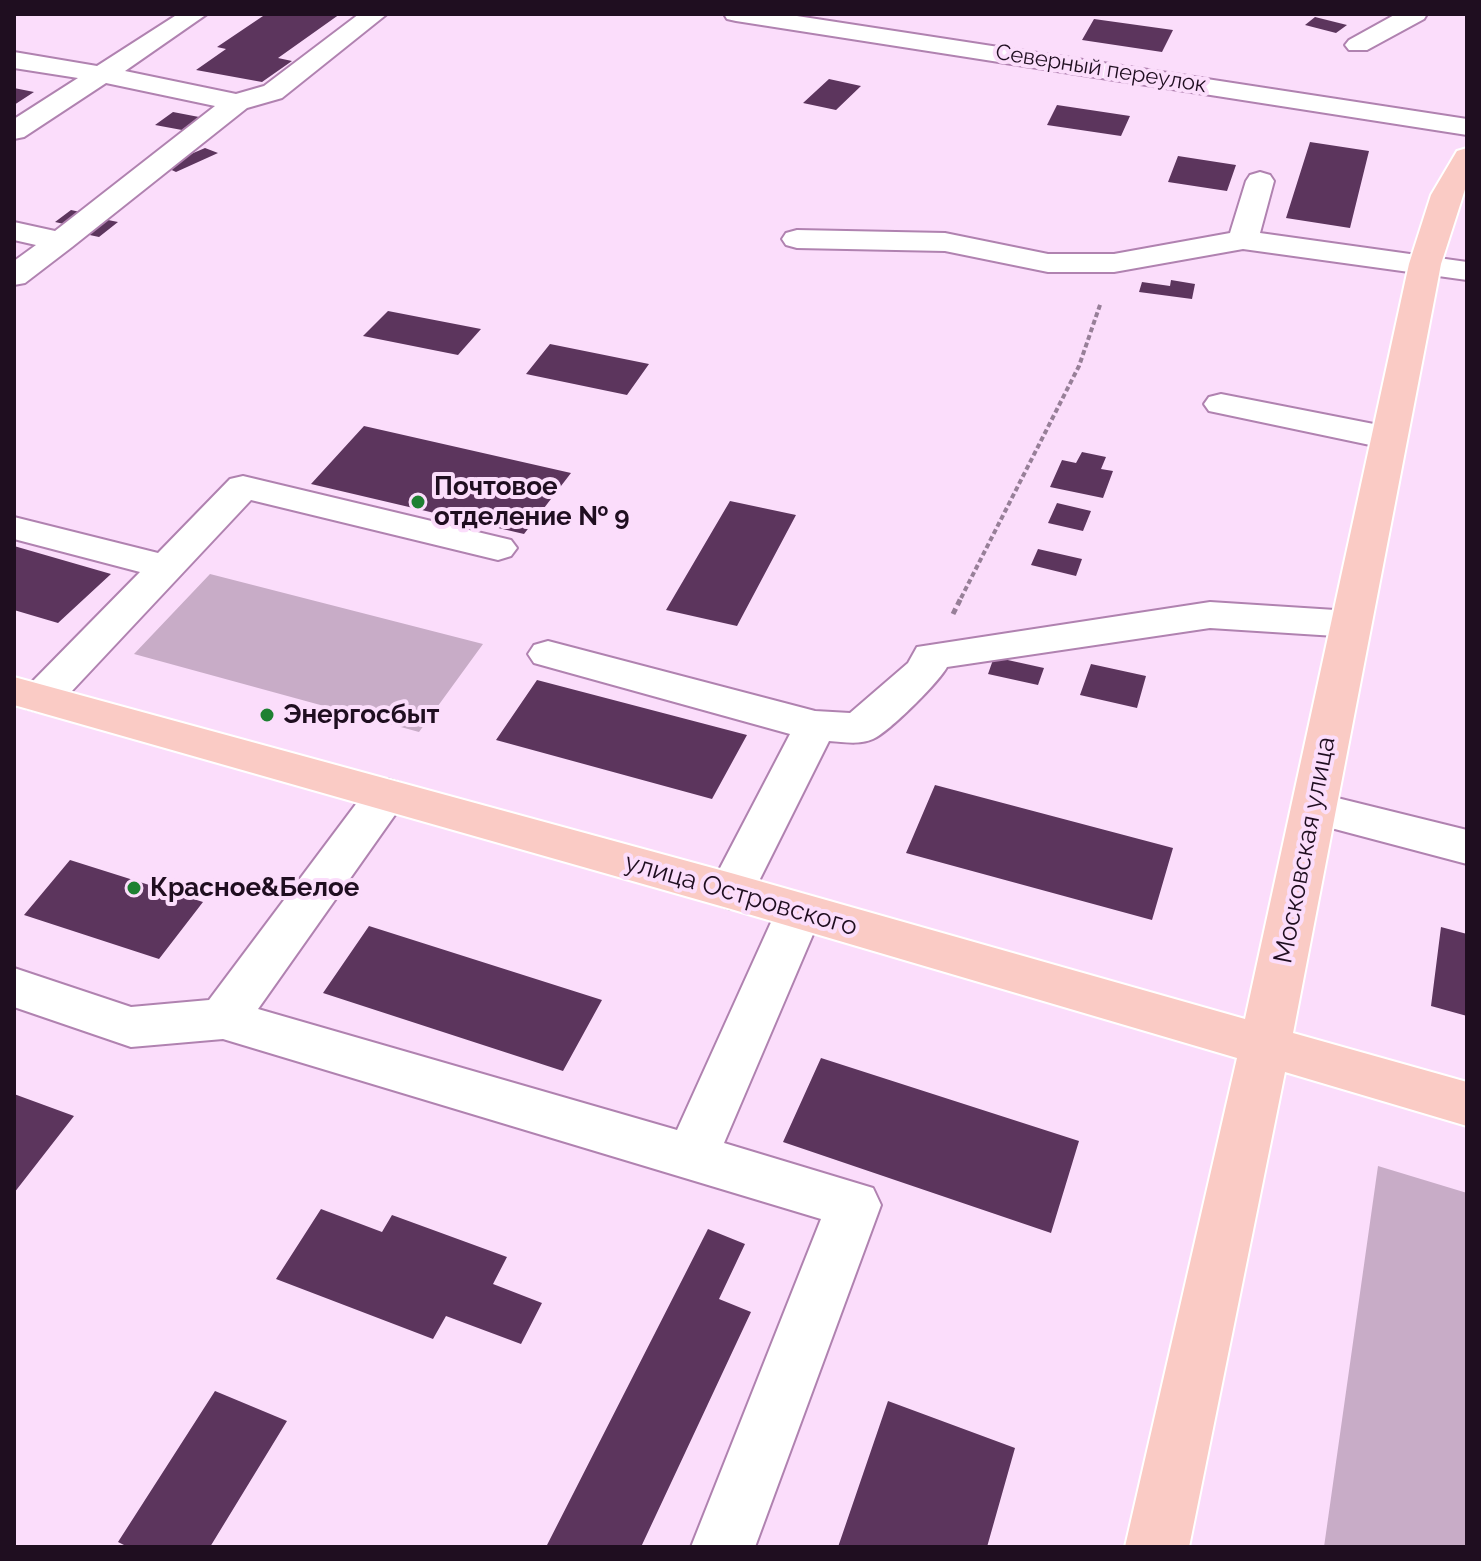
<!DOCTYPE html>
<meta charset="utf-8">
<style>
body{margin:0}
#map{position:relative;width:1481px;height:1561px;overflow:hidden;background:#fbddfb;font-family:Raleway,sans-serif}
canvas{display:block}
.frame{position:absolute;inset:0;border:16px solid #1f0e20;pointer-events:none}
</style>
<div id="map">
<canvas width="1481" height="1561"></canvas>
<div class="frame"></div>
</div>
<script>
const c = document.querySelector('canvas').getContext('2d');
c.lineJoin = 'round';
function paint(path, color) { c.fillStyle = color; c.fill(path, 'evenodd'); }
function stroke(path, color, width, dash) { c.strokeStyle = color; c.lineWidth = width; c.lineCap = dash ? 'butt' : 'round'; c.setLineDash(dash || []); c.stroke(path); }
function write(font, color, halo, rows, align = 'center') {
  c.font = font + ' Raleway,sans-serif'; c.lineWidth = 8; c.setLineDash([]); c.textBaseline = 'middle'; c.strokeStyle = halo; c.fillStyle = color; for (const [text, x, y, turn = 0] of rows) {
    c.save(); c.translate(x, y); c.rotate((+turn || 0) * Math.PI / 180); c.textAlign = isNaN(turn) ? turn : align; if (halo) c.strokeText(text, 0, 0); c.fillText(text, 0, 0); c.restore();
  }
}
paint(new Path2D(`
 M210,574L483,644L419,732L134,654Z
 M1378,1166L1467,1193V1547H1324Z`), '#c8acc7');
paint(new Path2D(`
 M266,14H340L278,58L292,61L262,82L196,70L226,49L217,47Z
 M1315,17L1347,25L1336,33L1305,25Z
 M1094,19L1173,30L1162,52L1082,40Z
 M829,79L861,86L836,110L803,103Z
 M14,88L34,92L14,105Z
 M1057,105L1130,116L1121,136L1047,125Z
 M173,112L199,117L182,130L155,125Z
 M1310,142L1369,151L1350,228L1286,218Z
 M205,148L218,153L176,172L163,166Z
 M1178,156L1236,165L1227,191L1168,182Z
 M71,210L89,214L73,226L55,222Z
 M103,219L118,222L99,237L85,234Z
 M1171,280L1195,284L1192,299L1139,292L1142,282L1170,286Z
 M388,311L481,329L458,355L363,336Z
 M550,344L649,364L627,395L526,374Z
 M364,426L571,473L524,534L311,484Z
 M1082,452L1106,457L1101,469L1113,471L1103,498L1050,487L1062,460L1076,463Z
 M730,501L796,515L737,626L666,610Z
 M1057,503L1091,511L1083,531L1048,523Z
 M14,546L111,574L58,623L14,610Z
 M1038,549L1082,559L1076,576L1031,565Z
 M994,657L1044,668L1038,685L988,674Z
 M1091,664L1146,676L1137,708L1080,695Z
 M537,680L747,735L712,799L496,740Z
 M935,785L1173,848L1152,920L906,853Z
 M70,860L203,902L159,959L24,915Z
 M369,926L602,1000L563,1071L323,993Z
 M1441,927L1467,934V1016L1431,1006Z
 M821,1058L1079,1141L1051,1233L783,1142Z
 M14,1094L74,1116L14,1193Z
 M321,1209L382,1232L392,1215L507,1257L493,1284L542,1303L521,1344L446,1316L433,1339L276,1279Z
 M708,1229L745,1244L719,1299L751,1312L641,1547H546Z
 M215,1391L287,1421L210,1547H128L118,1542Z
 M888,1401L1015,1448L987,1547H838Z`), '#5c355d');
const minor = new Path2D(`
 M178,14H207L125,71L236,94L264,86L359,14H387L282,98L247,108L72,247L25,283L14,285V261L36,245L14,240V222L55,231L215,106L106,83L24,137L14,139V119L78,78L14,68V52L97,66Z
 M724,14H784L1467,119V135L736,21L727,19Z
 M1396,14H1427L1424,19L1367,50H1349L1345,45L1349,40Z
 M1260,172L1270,175L1274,181L1260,233L1467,262V280L1243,249L1114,272H1048L945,251L797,248L786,245L782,239L786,233L797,230L945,233L1048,254H1114L1230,233L1246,181L1250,175Z
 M1221,394L1389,427L1402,430L1407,438L1402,446L1389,449L1209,411L1204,404L1209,397Z
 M243,476L511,540L517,548L511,556L498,560L251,500L56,708L41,712L26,708L20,698L26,688L140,572L14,539V517L158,553L230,479Z
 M1210,602L1351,611L1365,615L1371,624L1365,633L1351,637L1210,628L947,667C939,682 889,732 873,739C860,745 843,742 829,741L748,903L731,909L714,903L708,891L790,734L534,663L528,654L534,645L548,641L815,711L850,713L908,663L917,647Z
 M387,779L403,784L409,795L258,1009L677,1130L782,898L799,893L816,898L823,911L724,1143L873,1188L881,1205L755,1547H691L821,1219L223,1039L131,1047L14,1007V968L131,1007L209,1000L371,784Z
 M1313,792L1467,830V864L1297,819L1291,808L1297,797Z`);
const major = new Path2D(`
 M1467,148V183L1441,264L1293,1033L1467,1082V1126L1285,1072L1189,1547H1125L1237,1058L731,909L14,705V677L731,873L1245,1019L1409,264L1431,195L1457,151Z`);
stroke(minor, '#b082b0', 4);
stroke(major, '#fff', 4);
stroke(new Path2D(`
 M961,598L1079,366L1101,302`), '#977f98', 4, [5, 3]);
stroke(new Path2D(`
 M953,614L962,596`), '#977f98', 5, [6, 4]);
paint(minor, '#fff');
paint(major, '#facbc5');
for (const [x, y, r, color] of [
 [418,502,8,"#1e8032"],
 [267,715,8,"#1e8032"],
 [134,888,8,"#1e8032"]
]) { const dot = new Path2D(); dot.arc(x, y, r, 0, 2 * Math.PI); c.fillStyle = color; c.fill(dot); stroke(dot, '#fbddfb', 3); }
write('22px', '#1f0e20', '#fbddfb', [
 ["Северный переулок",1101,69,9]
]);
write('bold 26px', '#1f0e20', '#fbddfb', [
 ["Почтовое",434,487],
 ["отделение № 9",434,517],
 ["Энергосбыт",283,715],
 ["Красное&Белое",150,888]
], 'left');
write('26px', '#1f0e20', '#fbddfb', [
 ["Московская улица",1305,850,-79],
 ["улица Островского",741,895,16]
]);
</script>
